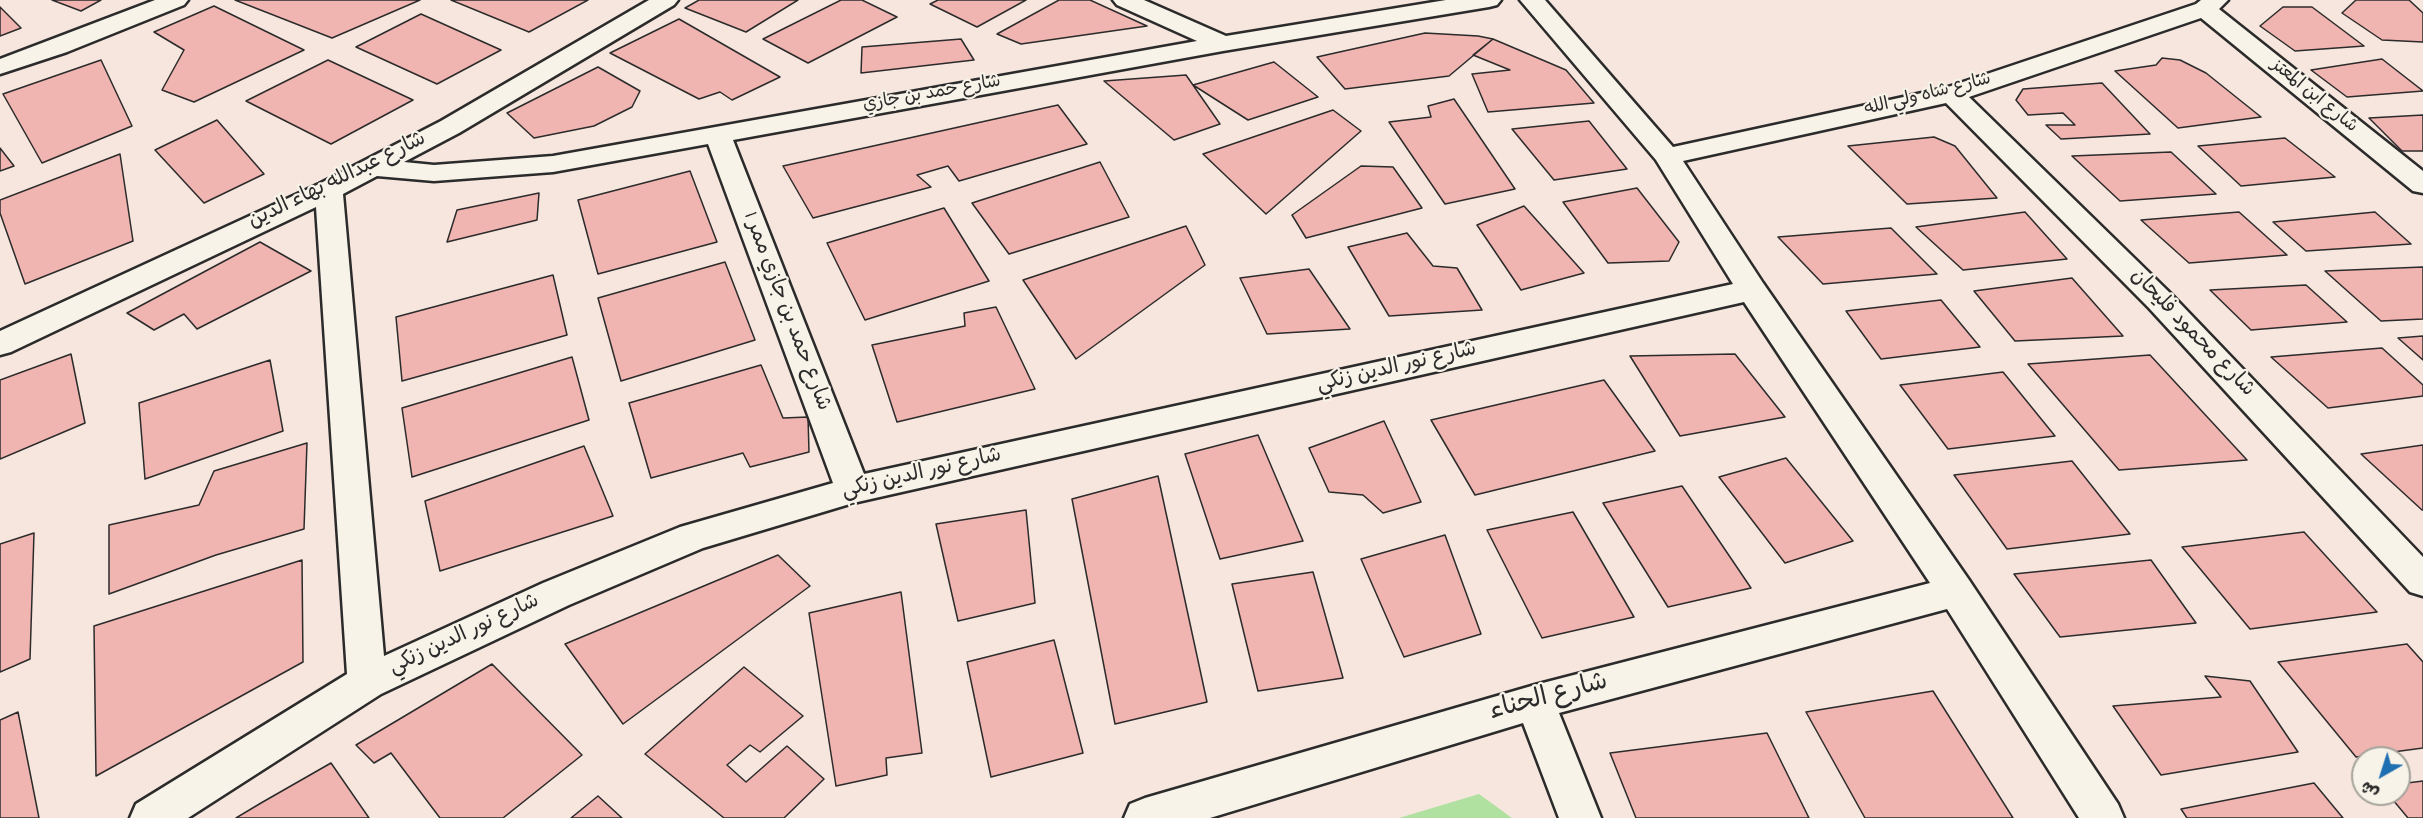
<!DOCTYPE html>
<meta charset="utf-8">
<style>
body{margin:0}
#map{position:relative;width:2423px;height:818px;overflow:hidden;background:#f6e6dd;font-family:Dekko,"Playpen Sans Arabic",sans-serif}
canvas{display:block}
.north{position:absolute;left:2351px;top:746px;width:60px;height:60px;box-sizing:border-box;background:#f7f3e8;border:2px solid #a5a39c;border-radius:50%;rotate:219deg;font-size:16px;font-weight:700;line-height:24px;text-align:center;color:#2b2b2b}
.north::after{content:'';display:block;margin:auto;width:21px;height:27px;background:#1f6fb2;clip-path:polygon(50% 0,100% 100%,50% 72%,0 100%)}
</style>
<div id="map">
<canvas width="2423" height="818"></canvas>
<div class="north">ش</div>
</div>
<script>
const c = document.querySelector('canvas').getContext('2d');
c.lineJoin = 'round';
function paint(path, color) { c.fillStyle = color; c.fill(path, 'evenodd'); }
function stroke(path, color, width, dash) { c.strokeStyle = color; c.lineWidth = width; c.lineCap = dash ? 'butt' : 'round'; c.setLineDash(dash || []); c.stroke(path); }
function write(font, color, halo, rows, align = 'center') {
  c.font = font + ' Dekko,"Playpen Sans Arabic",sans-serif'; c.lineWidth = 4.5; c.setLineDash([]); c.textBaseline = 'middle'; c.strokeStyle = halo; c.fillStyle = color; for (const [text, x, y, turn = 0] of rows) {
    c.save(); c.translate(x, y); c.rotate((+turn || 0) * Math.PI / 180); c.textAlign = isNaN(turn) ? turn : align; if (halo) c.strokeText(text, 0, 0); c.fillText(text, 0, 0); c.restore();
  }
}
paint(new Path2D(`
 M1479,794L1512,818H1399Z`), '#b0e1a1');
const building = new Path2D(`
 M52,0H101L81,11Z
 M235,0H420L332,38Z
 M451,0H588L529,32Z
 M699,0H798L746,32L685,8Z
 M841,0H862L897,17L808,63L763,39Z
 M938,0H1026L977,27L930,4Z
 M1059,0H1090L1147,26L1021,44L997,34Z
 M2356,0H2409L2423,13V42L2382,40L2342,13Z
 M214,6L304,50L194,102L162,90L184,50L154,32Z
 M0,7L21,28L0,36Z
 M2283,7H2312L2364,46L2295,51L2260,26Z
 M421,14L501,50L437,84L356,47Z
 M679,19L780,77L732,100L720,92L699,99L610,53Z
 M1425,33L1478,36L1493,39L1449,76L1345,89L1317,57Z
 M961,39L974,60L861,73L862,47Z
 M1493,39L1566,70L1594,103L1488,112L1472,74L1510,70L1473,55Z
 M2162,58L2180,60L2206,73L2261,117L2178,128L2115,71L2156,65Z
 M2382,59L2423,91L2347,97L2311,70Z
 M101,60L132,126L42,163L3,94Z
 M328,60L413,100L331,144L246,101Z
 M1274,62L1318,97L1248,120L1193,85Z
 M598,67L640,91L632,107L594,126L534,138L507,113Z
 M1186,75L1220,124L1174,140L1104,81Z
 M2102,83L2150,134L2061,139L2046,125H2075L2063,113L2028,115L2016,100L2023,89Z
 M1454,99L1515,189L1445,204L1389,122L1431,117L1428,106Z
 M1058,105L1087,144L959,181L948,166L917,175L931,187L813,218L783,166Z
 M1333,110L1361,131L1266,214L1203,154Z
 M2423,115V151H2402L2369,118Z
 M217,120L264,174L204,203L155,150Z
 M1589,121L1627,169L1554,180L1512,129Z
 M1934,137L1955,146L1997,198L1907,204L1848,146Z
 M2285,138L2335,177L2241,186L2198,146Z
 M0,148L14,166L0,171Z
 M2171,152L2216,194L2120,201L2072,156Z
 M120,154L133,241L25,284L0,213V200Z
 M1100,162L1129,217L1009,254L972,203Z
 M1361,166L1393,167L1422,208L1306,238L1292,215Z
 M690,171L717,242L598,274L578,200Z
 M1637,188L1679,242L1669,261L1608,263L1563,202Z
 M539,193L537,220L447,242L457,210Z
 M1524,206L1584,273L1521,290L1477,225Z
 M944,208L989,281L865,320L827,243Z
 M2025,212L2067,259L1963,270L1916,227Z
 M2239,212L2287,255L2189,263L2141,220Z
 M2375,212L2411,244L2306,251L2273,222Z
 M1186,226L1205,265L1076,359L1023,280Z
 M1891,228L1937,274L1823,284L1778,237Z
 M1407,233L1433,266L1457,268L1482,310L1389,316L1348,247Z
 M260,242L311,271L197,329L184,314L154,330L127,313Z
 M725,262L755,340L621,381L598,298Z
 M2423,267V319L2381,321L2325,271Z
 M1309,269L1350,329L1267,334L1240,278Z
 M553,275L567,335L402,381L396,317Z
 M2072,278L2123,336L2015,341L1974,291Z
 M2306,285L2347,322L2251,330L2210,290Z
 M1941,300L1980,347L1881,359L1846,311Z
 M996,307L1035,389L897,422L872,345L965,326L964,313Z
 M2423,336V360L2398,338Z
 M2382,348L2423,385V396L2328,408L2271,357Z
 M71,354L85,423L0,459V380Z
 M1735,354L1785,417L1680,436L1630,356Z
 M2150,355L2247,460L2119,470L2028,364Z
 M572,357L589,420L412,477L402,408Z
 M270,360L283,431L145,479L139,403Z
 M761,365L783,418L808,417L809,452L750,467L743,453L651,478L629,403Z
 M2003,372L2055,436L1948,449L1900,385Z
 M1604,380L1655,451L1475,495L1431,420Z
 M1384,421L1421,502L1383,513L1363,495L1329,492L1309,448Z
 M1258,435L1303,541L1220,559L1185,454Z
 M307,443L304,529L216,555L109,594V525L199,505L214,471Z
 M2423,445V510H2422L2361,454Z
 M584,446L613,516L440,571L425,501Z
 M1786,458L1853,541L1785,563L1719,477Z
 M2072,461L2130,534L2007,549L1954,475Z
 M1158,476L1207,702L1115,724L1072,499Z
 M1682,486L1751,588L1668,607L1603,503Z
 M1026,510L1035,603L958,621L936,524Z
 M1573,512L1634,617L1542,638L1487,530Z
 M2304,532L2377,612L2250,629L2182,547Z
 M34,533L30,659L0,672V544Z
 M1445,535L1481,634L1404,657L1361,559Z
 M778,555L810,586L623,724L565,644Z
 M302,560L303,662L96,776L94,626Z
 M2151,560L2196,623L2060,637L2014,574Z
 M1313,572L1343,678L1258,691L1232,584Z
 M901,592L922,753L886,758L887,775L836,786L809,613Z
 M1054,640L1083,753L991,777L967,662Z
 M2407,644L2423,662V748L2356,757L2278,662Z
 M492,664L582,755L503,818H440L391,753L374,763L356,745Z
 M744,667L803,716L760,752L750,745L727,765L746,782L787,746L824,779L784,818H724L645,754Z
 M2205,676L2250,681L2298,752L2161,775L2113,706L2221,697Z
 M1933,691L2013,818H1865L1806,712Z
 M18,712L39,818H0V720Z
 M1767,733L1809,818H1636L1610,753Z
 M331,763L369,818H236L261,803Z
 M2423,781V818H2408L2388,794H2399V784Z
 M2314,783L2343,818H2187L2181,809Z
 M598,796L622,818H571Z`);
paint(building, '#f0b4b1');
stroke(building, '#2b2b2b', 1.5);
const street = new Path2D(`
 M649,0H678L674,5L459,133L404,162L434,165L553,156L1197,41L1117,5L1113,0H1144L1226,36L1446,0H1501L1497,5L1489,7L1223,51L733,140L864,474L1733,284L1656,160L1520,0H1545L1673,147L1945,88L2196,4L2201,0H2228L2219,9L2423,171V193L2413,191L2201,18L1969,97L2171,294L2423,557V596L2410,592L2149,308L1946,103L1683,161L1763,283L1969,580L2118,804L2124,818H2079L1947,609L1559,713L1601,818H1559L1523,723L1210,818H1124L1130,804L1145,798L1535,685L1930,583L1744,302L853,503L703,548L569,605L381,694L188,818H130L136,804L347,674L316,207L11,352L0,355V331L319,184L441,121ZM708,144L833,483L680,527L543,583L384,656L343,194L377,176L434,181L553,172Z`);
const secondary = new Path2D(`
 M155,0H188L184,5L67,52L0,74V59Z`);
stroke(street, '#2b2b2b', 5);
stroke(secondary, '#2b2b2b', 5);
paint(street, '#f7f3e8');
paint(secondary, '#f7f3e8');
write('18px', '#2b2b2b', '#f7f3e8', [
 ["شارع حمد بن جازي",932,95,-10],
 ["شارع شاه ولي الله",1928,96,-14],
 ["شارع ابن المعتز",2313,97,39]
]);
write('21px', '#2b2b2b', '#f7f3e8', [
 ["شارع عبدالله بهاء الدين",338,182,-26],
 ["شارع حمد بن جازي ممر 1",785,312,69],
 ["شارع محمود فليحان",2191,334,46],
 ["شارع نور الدين زنكي",1397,369,-13],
 ["شارع نور الدين زنكي",922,475,-13],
 ["شارع نور الدين زنكي",465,636,-25]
]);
write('26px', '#2b2b2b', '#f7f3e8', [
 ["شارع الحناء",1549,699,-15]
]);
</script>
